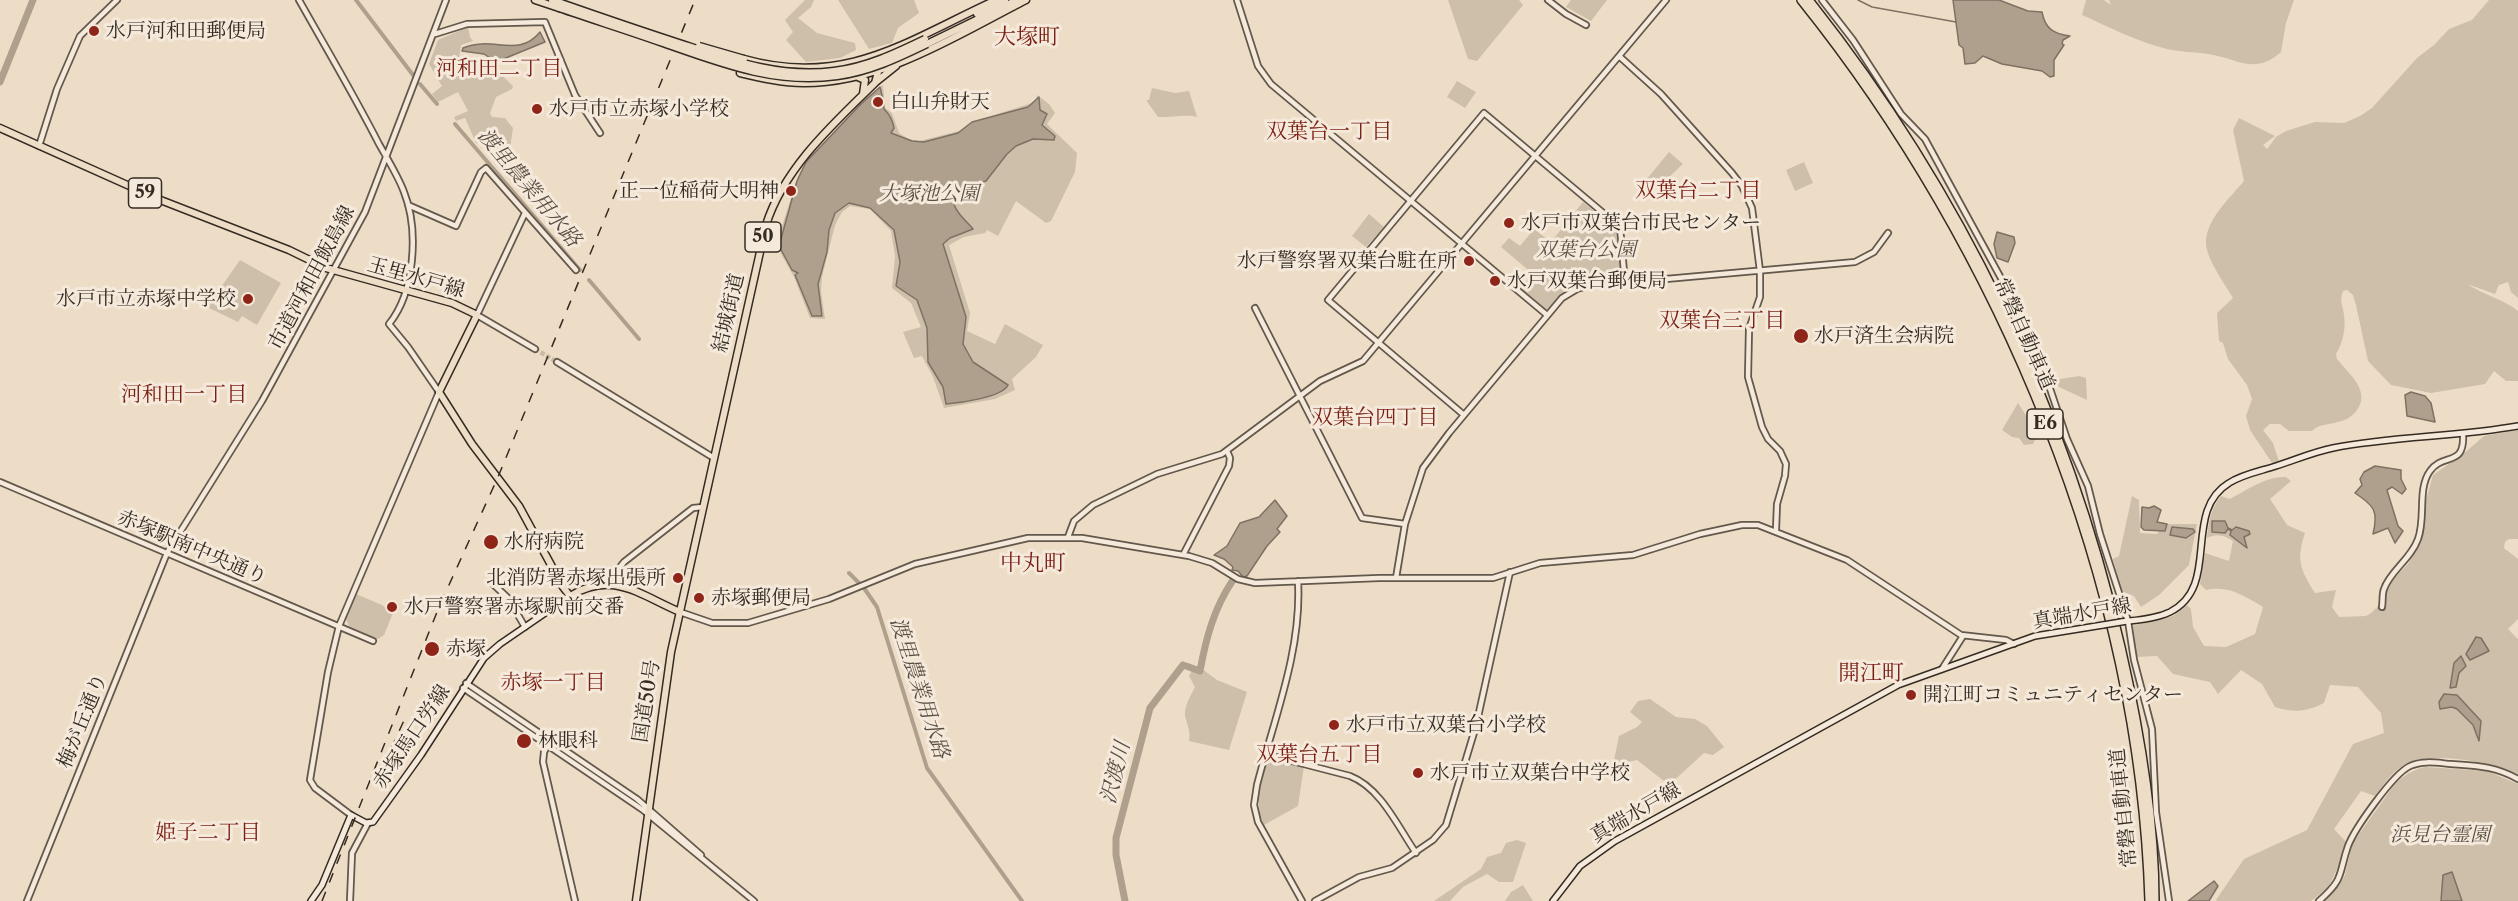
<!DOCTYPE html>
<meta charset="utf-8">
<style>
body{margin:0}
canvas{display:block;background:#eeddc6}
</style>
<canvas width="2518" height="901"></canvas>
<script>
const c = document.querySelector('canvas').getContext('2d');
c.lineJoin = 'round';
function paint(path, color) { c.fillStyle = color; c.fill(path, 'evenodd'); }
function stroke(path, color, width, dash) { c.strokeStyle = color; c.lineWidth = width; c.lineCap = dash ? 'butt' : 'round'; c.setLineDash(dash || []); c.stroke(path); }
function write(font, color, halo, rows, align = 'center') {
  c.font = font + ' "Libre Caslon Text","Noto Serif JP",serif'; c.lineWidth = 6; c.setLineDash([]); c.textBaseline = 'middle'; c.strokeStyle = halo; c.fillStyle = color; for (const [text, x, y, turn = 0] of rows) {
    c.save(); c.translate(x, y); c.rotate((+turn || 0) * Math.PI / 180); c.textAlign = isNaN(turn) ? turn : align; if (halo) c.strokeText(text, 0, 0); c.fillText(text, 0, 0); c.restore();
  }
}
paint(new Path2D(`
 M805,0H814L811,7L798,18L817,33L855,43L856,50L840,58L806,62L786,40L793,32L785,20Z
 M838,0H914L919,13L898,28L892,43L869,49Z
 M1448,0H1519L1523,5L1477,61L1468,59Z
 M1571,0H1607L1591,21L1566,7Z
 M2086,0H2104L2111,5L2109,0H2294L2286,23L2281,52C2254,76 2237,58 2208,54C2194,52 2180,52 2167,49C2138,42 2109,27 2082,15Z
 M2489,0H2518V298L2511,292L2508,282L2499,285L2495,294L2467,284C2484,295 2503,299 2518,311V381H2506L2494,371L2485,384L2431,393L2391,385L2368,361L2356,305L2353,295L2347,290L2343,291C2339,301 2343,305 2344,315C2346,328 2343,343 2336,354L2337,359C2349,374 2371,391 2357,410C2352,417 2346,420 2338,422C2328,425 2319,424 2312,431H2289L2280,424H2270L2263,430L2273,443L2279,462L2272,463L2250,430L2246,416L2252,399L2247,385L2228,359L2223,343L2219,341L2217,313L2233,298C2225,284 2207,260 2206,244C2205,220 2230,198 2244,181L2233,130L2239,118L2275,136L2263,145L2267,149L2276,137L2286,131L2315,122L2344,123L2360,116L2372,108L2417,58L2434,45L2449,29L2472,20Z
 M468,27L470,37L473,41L461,45L459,59L483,60L488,62L513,86L512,89L496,97L490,113L492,117L505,118L513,128L509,155L503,156L476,143L465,118L456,121L454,117L468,111L458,92L438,102L432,94L442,86L429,64L438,40Z
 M1457,81L1476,92L1465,108L1447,97Z
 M883,85L885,108L892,113L899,133L909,139L919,141L959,131L972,122L1035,102L1037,95L1049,104L1055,113L1047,124L1077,153L1075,172L1051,221L1046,223L1016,201L998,236L987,230L985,233L964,237L949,245L970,313L967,331L995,344L1005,324L1043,345L1036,357L1012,379L1015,390L995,399L944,408L933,377L922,356L914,358L903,332L921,327L911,303L892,288L895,256L891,231L870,209L850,206L842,212L835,225L822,277L821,291L825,319L810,318L794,277L776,245L798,176L807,160L864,99Z
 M1152,88L1175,93L1189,91L1197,117C1183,114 1172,118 1158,117L1146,100H1149Z
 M1669,152L1683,164L1656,189L1646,180Z
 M1804,162L1813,183L1795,191L1786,170Z
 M1583,202L1616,229L1621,279L1620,281C1583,283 1575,281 1549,309H1544L1523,292L1521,287L1533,274L1501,247L1509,238L1520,246L1534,229L1551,242Z
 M1369,214L1384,227L1366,247L1352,236Z
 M240,260L281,283L257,325L242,316L238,322L207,307Z
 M2079,376L2086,378L2087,400L2057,386L2054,380Z
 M2018,403L2038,434L2033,444L2024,445L2019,438L2012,437L2002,430Z
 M2518,430V539H2509L2505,542L2504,548L2518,559V619L2508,629L2518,639V774C2493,762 2439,753 2412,761C2396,766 2385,783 2375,796L2361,791L2334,829L2346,842L2337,869L2328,888L2311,901H2217L2216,900L2244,859L2307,830L2353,744L2384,733L2381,713L2358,687L2330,685L2324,703C2306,712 2294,713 2275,707L2262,684L2241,670L2218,694L2210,682L2173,674L2157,656L2136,657L2132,626L2173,616L2187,605L2191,609L2193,627L2204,646L2226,647L2255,634L2263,607C2244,596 2229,585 2206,590L2200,584L2205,553L2229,561L2233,541C2224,535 2217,533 2207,538C2209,522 2210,510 2221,496L2230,499C2247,490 2266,476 2286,477L2291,481L2270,499L2287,525L2305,533C2296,560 2300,569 2315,593L2336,590L2332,607L2339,617L2366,616L2371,613L2383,601L2386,589L2393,579L2408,564L2422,540L2426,500L2433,475L2462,455L2484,436Z
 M2132,496L2139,500L2140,533L2157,534L2163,524H2197L2189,565L2159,595L2141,607L2134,596L2121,591L2113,559L2119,556Z
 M356,594L382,605L393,613L384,635L378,639L349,626L346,619Z
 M1202,669L1217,680L1247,692L1229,750L1189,741C1191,731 1187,725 1185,716C1184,706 1191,695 1195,687L1189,676L1192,670L1200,674Z
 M1650,699L1676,717L1695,719L1707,726L1724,747L1713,755L1704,753L1669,785L1637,760L1613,765L1619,736L1637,727L1642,722L1630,712L1638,701Z
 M1274,759L1304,766L1298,806L1264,825C1254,803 1261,784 1267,762Z
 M2425,767L2487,771L2518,784V901H2321L2339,886L2345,875L2352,844L2394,785C2403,776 2412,770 2425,767Z
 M1517,840L1526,843L1513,882H1499L1487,874L1463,887L1450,901H1434L1481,869L1487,857L1501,853L1506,843Z
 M1523,885L1533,901H1505L1511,892Z`), '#cebfaa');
const water = new Path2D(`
 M1953,0H1999L2028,11L2042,12C2045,29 2054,34 2070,36L2063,40L2062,44L2064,45L2054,60V76L2050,77L2042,71L2002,64L1983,56L1975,63L1965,64L1963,48L1959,45Z
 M540,32L545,42L496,62L484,54L462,51L463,48C493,35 518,59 540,32Z
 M880,87L883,100L878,98L873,103L879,107L882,105L881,101H883L884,109C890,115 892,119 894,128L891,133L912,141L924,142L958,133L972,122L1028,107L1039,97L1040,110L1047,114L1042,125L1055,136L1054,140L1033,139L1016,146L1007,154L986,181L956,190C947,207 964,218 973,229L950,238L943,244L966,317L963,344L973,362L1008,385C1003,397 960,403 946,404L943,387L928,362L927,328L917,300L896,286L900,262L894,230L870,208L849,203L835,213L829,230L827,252L818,284L822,316H812L795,275L798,273L792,270L779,246L797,181L806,162L861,104Z
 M1997,232L2014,237L2015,243L2008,262L1997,258L1994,244Z
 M2411,392L2425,396L2431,403L2435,422L2407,416L2405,395Z
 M2375,466L2401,470V479L2406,489L2402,494L2392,487L2387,490L2398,526L2403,531L2395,543L2388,528L2373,534C2379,510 2373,505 2355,493L2362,485L2360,479L2364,472Z
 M1275,500L1287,516L1277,529L1280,532L1267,546L1247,576L1243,577L1238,571L1232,570L1233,567L1224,559L1214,555L1227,546L1240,523L1259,517Z
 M2154,506L2161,510L2157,522L2167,524L2165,531L2144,530L2141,527L2142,507L2149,508Z
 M2212,521H2225L2228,528L2232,530L2236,527L2249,531L2250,534L2244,537L2247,548L2230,535L2231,531L2228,529L2225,533L2212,532Z
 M2172,527L2193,529L2195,532L2186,538L2170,535Z
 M2476,637L2481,638L2489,651L2470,660L2466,654Z
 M2461,656L2466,666L2459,673L2456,687L2450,688L2454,663Z
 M2444,694L2457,695L2481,721L2479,741L2473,725L2457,709L2452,707L2440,709L2439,702Z
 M2452,872L2462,901H2441L2443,875Z
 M2214,881L2218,886L2209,901H2188Z`);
paint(water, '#afa08e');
stroke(water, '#7e7163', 1.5);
stroke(new Path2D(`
 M1858,0L1872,7L1956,22`), '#7e7163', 1.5);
stroke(new Path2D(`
 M356,0L413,75
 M420,84L437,104
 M455,124L580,270
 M589,280L639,339
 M849,573L864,588L877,607L927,768L1022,901`), '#afa08e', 4);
stroke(new Path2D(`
 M0,82L33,0
 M1186,666L1200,671C1206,638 1214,608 1233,580
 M1125,901L1116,855V838L1150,708L1183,665`), '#afa08e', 7);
stroke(new Path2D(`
 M535,349L557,362`), '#c9b9a5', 4.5, [4.5, 2]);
const tertiary = new Path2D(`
 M299,0C326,48 354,95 379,144C388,160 398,176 404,192C419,230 415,292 389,324L408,347L439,392L339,626L328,672L310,780L315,788L351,815
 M1237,0L1258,66L1271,84L1547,315
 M1548,0L1566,14L1586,25
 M1822,0L1853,40L1901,114L1925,139L2002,280L2040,359L2067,439L2088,486L2100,534L2128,621L2134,660L2152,729L2156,812L2169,901
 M435,34L467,24L545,22L575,95L600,133
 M1619,56L1661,94L1732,173L1742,186L1752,208L1760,271V297L1749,329L1748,377L1762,427L1768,439L1780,451L1786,464L1785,476L1777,504L1776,530
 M39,146L57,89L80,36L117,0
 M408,205L456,226L481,172L486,168L576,270
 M525,213L477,315L535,349
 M1255,308L1362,518L1405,524
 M557,362L714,458
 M1464,415L1328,300L1484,113L1620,227L1625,283
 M0,482L373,641
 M1068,537L1074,521L1093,505L1157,474L1222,454L1320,381L1363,361L1666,0
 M1183,555L1229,466L1230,458L1227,451
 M1396,578L1405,524L1423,468L1449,433L1562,298L1577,289L1588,286L1855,262L1874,252L1888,233
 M1298,581C1302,650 1274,719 1257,785L1254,805L1258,822L1302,901
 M615,584L617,571L624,562L693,508L703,507
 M494,585L508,598L525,627
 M2382,607C2383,601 2382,594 2384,589C2390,571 2411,559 2418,539C2426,518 2417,489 2430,471C2443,452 2465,468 2463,434
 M680,612L712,623H748L829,599L915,564L1028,538H1082L1189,556L1212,563L1238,579L1255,583L1379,578H1493L1540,563L1633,555L1700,534L1742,525H1758L1847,560L1961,635L2006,640L2014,644
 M1942,669L1963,636
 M466,683L637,799L701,855
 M463,688L643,810L754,901
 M549,743L544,752L543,762L575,901
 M1265,754L1350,776C1381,788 1398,827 1416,853
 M27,901L167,553L262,401L365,212L446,0
 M350,901L352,853L368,823
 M1315,901L1359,877L1392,868L1433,840L1446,825L1476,726L1510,572
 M2319,901C2345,878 2338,875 2348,846C2355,828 2393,774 2410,766C2423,760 2438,763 2451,764C2478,766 2494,766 2518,779`);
const secondary = new Path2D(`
 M2121,622C2137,620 2155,619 2170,612C2222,586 2181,512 2229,483C2243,474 2261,471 2276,466C2295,460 2313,452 2333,448C2393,436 2457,437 2518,426
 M311,901L322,885L351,815L366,823L373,822L421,755L484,658L500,644L570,596
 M1553,901L1580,866L1615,841L1898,685L2035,636L2103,625`);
const primary = new Path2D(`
 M0,128L163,201L289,250L326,268L452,303L477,315L439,392L472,444L519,506L563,587L570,596C613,570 640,595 680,612`);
const trunk = new Path2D(`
 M535,0L559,8
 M552,0L561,3
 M977,14L1005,0
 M927,44L1017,0
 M744,59C846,88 908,40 996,0
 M740,73C761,78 782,83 804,83C884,83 957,35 1026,0
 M858,77L865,80L863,94
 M876,82L896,66
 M636,901L671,652L766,225C784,168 833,124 875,83L878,72L879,55`);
const motorway = new Path2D(`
 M1801,0C2001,249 2139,580 2149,901
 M1809,0C1960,190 2067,411 2121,647C2140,730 2155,816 2155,901`);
stroke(tertiary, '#62584b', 8);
stroke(secondary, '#342b22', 8);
stroke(primary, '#342b22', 9);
stroke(trunk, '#342b22', 9);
stroke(motorway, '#342b22', 10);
stroke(tertiary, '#f4e9da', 4.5);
stroke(secondary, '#f4e9da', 5);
stroke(primary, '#eeddc6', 6);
stroke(trunk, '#eeddc6', 6);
stroke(motorway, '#eeddc6', 7);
stroke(new Path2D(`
 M391,749L406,716
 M322,901L439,607L498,477L695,0`), '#342b22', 1.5, [10, 10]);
const secondaryBridge = new Path2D(`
 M2103,625L2121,622`);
const trunkBridge = new Path2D(`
 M561,3C601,17 642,31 682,44C733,61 780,78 834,71C867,67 896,53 925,39
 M559,8C594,20 629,31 663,43C720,63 776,85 837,76C869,72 898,58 927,44
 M699,46L744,59`);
stroke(secondaryBridge, '#342b22', 8, []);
stroke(trunkBridge, '#342b22', 9, []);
stroke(secondaryBridge, '#f4e9da', 5);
stroke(trunkBridge, '#eeddc6', 6);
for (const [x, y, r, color] of [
 [94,31,6,"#8f2418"],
 [878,102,6,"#8f2418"],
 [537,109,6,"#8f2418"],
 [791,191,6,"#8f2418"],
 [1509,223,6,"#8f2418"],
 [1469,261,6,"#8f2418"],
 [1495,281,6,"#8f2418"],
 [248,299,6,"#8f2418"],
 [1801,336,8,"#8f2418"],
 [491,542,8,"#8f2418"],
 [678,578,6,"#8f2418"],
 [699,598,6,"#8f2418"],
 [392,607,6,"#8f2418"],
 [432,649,8,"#8f2418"],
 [1911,695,6,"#8f2418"],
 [1334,725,6,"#8f2418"],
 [524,741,8,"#8f2418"],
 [1418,773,6,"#8f2418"]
]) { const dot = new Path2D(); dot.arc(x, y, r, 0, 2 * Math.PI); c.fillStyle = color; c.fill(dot); stroke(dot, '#f4e9da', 2); }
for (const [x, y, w] of [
 [145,193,33],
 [763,237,36],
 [2045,424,36]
]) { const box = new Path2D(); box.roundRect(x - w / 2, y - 15, w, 30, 4.5); c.fillStyle = '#f4e9da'; c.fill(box); stroke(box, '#342b22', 1.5); }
write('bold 18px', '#342b22', null, [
 ["59",145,193],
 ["50",763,237],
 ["E6",2045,424]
]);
write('20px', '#342b22', '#f4e9da', [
 ["水戸河和田郵便局",106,31],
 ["白山弁財天",890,102],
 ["水戸市立赤塚小学校",549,109],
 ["正一位稲荷大明神",779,191,"right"],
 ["水戸市双葉台市民センター",1521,223],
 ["水戸警察署双葉台駐在所",1457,261,"right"],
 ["水戸双葉台郵便局",1507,281],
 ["水戸市立赤塚中学校",236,299,"right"],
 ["水戸済生会病院",1814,336],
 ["水府病院",504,542],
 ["北消防署赤塚出張所",666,578,"right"],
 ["赤塚郵便局",711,598],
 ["水戸警察署赤塚駅前交番",404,607],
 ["赤塚",446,649],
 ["開江町コミュニティセンター",1923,695],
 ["水戸市立双葉台小学校",1346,725],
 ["林眼科",538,741],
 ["水戸市立双葉台中学校",1430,773]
], 'left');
write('italic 20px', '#5a5044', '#f4e9da', [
 ["大塚池公園",929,194],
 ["双葉台公園",1586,250],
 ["浜見台霊園",2440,835]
]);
write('20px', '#342b22', '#f4e9da', [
 ["市道河和田飯島線",312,278,-62],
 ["玉里水戸線",416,278,16],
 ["結城街道",729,313,-77],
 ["常磐自動車道",2024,334,66],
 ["赤塚駅南中央通り",192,548,23],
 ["真端水戸線",2082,614,-10],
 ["国道50号",647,701,-81],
 ["梅が丘通り",83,721,-68],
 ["赤塚馬口労線",412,737,-56],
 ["常磐自動車道",2124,808,-96],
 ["真端水戸線",1636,813,-30]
]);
write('21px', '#7a1f14', '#f4e9da', [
 ["河和田二丁目",499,69],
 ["双葉台一丁目",1329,132],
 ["双葉台二丁目",1698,191],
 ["双葉台三丁目",1722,321],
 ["河和田一丁目",184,395],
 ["双葉台四丁目",1375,418],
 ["赤塚一丁目",553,683],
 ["双葉台五丁目",1319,755],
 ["姫子二丁目",208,833]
]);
write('italic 21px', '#594e42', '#f4e9da', [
 ["渡里農業用水路",529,188,50],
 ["渡里農業用水路",919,688,72],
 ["沢渡川",1116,773,-76]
]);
write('22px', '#7a1f14', '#f4e9da', [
 ["大塚町",1027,38],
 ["中丸町",1033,564],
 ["開江町",1871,674]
]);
</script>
